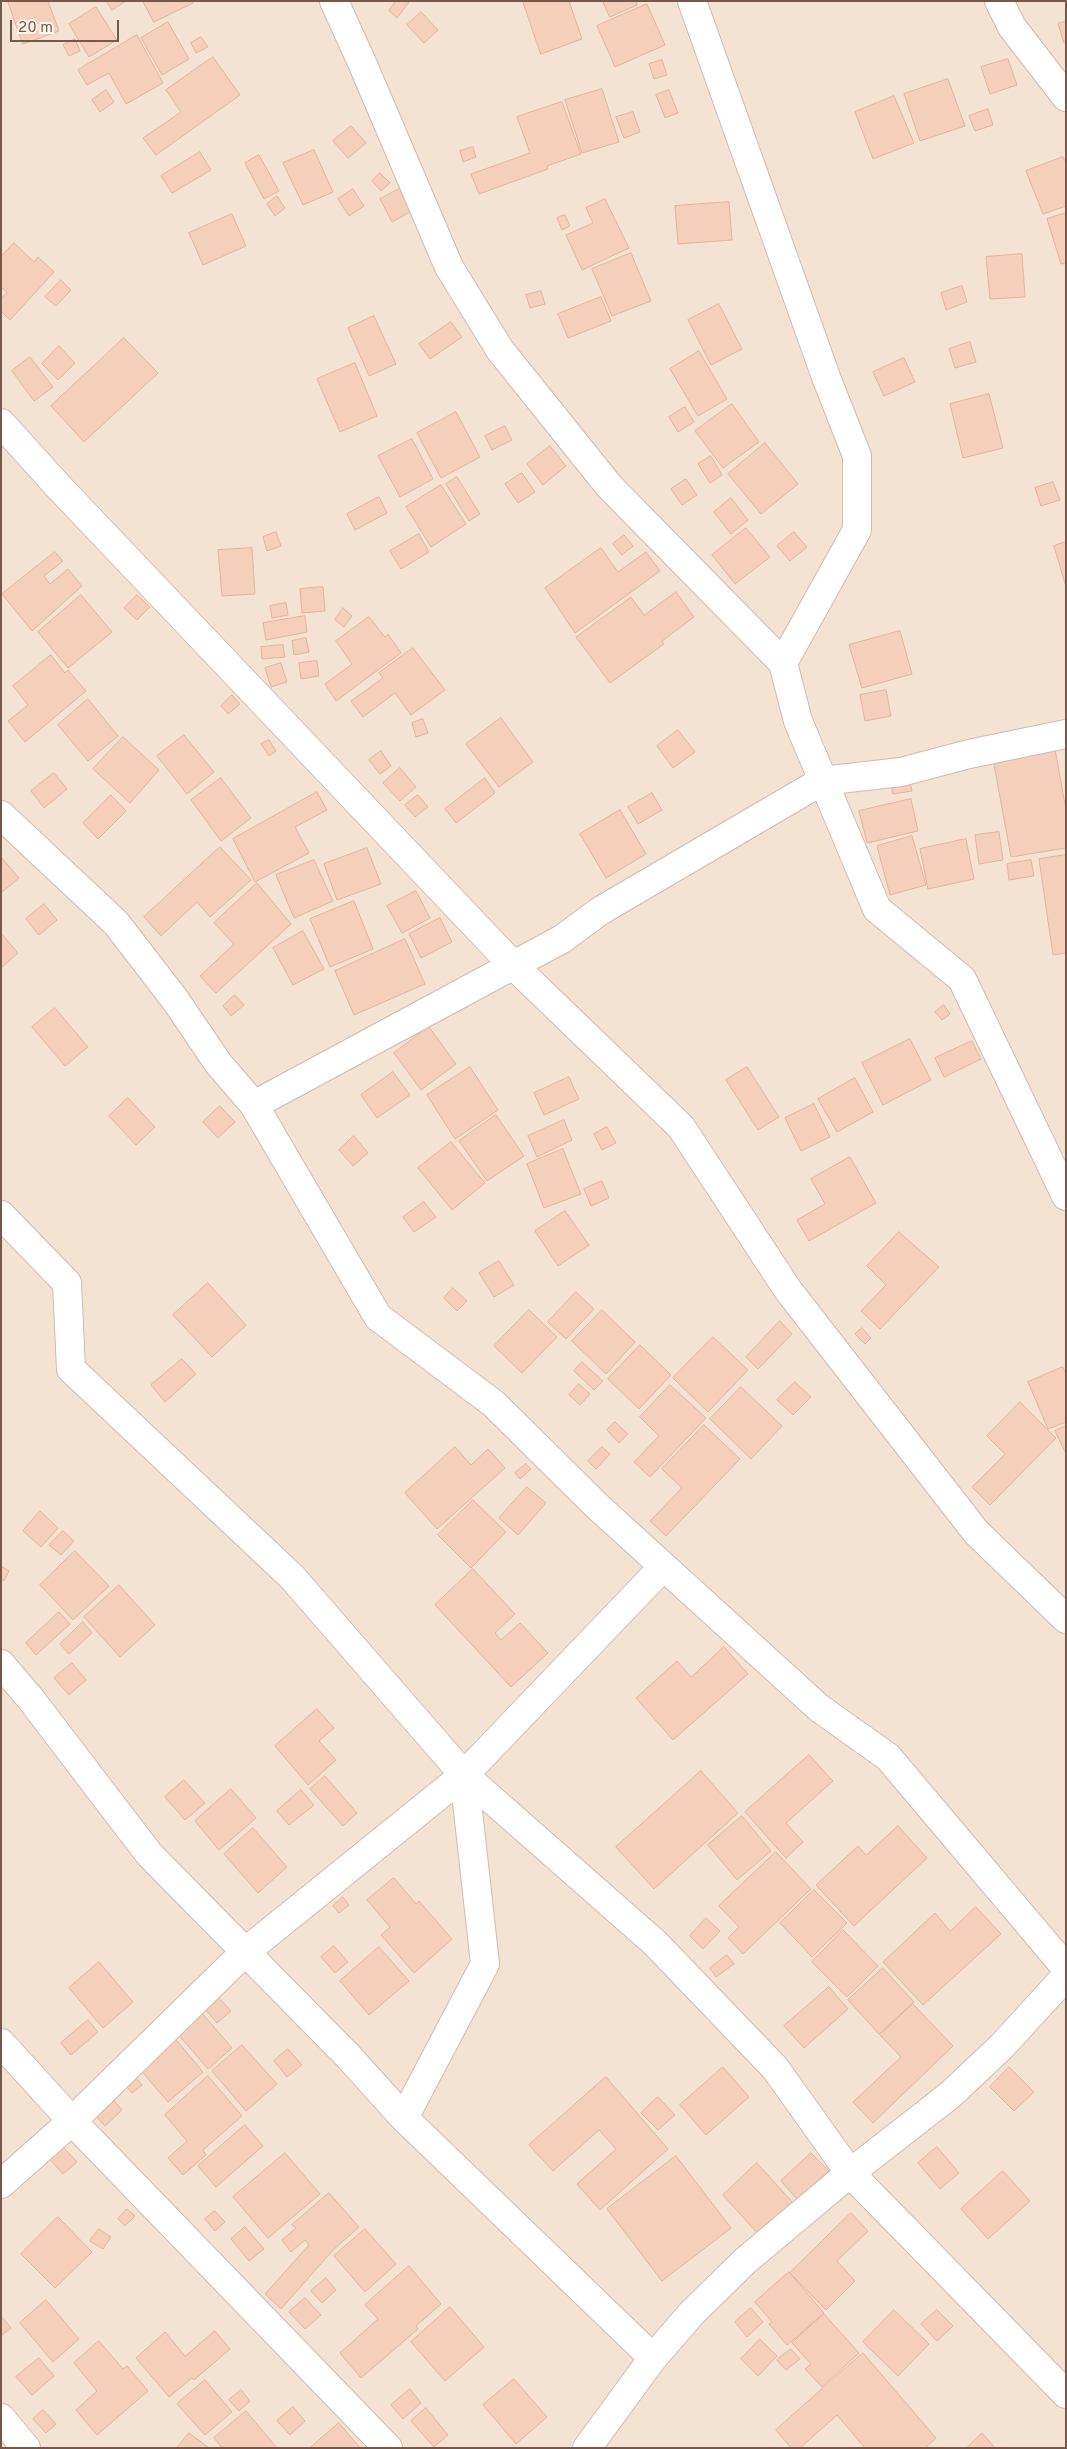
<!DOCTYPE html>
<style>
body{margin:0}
#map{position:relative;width:1067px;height:2449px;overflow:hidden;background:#fdf2e5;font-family:Overpass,sans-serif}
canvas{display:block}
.frame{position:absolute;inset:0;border:2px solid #76574a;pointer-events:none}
.scale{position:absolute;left:10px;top:20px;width:109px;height:22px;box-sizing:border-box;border:2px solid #76574a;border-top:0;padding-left:6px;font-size:15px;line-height:18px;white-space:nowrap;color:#76574a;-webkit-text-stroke:4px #fff6ec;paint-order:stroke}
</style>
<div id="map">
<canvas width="1067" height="2449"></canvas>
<div class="frame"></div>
<div class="scale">20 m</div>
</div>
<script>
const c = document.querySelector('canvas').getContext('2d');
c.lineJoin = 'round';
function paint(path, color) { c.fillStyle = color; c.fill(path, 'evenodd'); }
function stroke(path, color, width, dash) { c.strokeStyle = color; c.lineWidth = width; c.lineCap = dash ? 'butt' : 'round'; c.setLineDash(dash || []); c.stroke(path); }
paint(new Path2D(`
 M1,1H1066V2448H1Z`), '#f4e3d3');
const building = new Path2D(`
 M8,1H48L59,31L23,44Z
 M107,1H126L112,10Z
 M143,1H193V3L154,22Z
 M396,1L409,2L397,18L389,11Z
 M523,1H569L582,39L541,54Z
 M603,1H636L637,5L610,17Z
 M647,4L665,45L615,67L597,26Z
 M96,7L117,40L89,57L69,24Z
 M421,12L438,30L424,43L407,25Z
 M1066,21V42L1064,43L1058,24Z
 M168,22L189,59L162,75L141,38Z
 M137,35L163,83L126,104L109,73L87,85L78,70Z
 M201,37L208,47L196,53L191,43Z
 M75,39L80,51L69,56L63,45Z
 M213,57L240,95L156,155L143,138L181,112L166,90Z
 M1008,59L1017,85L990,94L981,67Z
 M662,60L667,75L654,79L649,64Z
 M948,79L965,126L920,141L904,94Z
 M602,89L619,142L582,153L565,100Z
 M106,90L114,102L100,112L92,100Z
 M669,90L678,113L665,118L656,95Z
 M894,96L914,143L873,159L855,112Z
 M562,102L581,154L547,166L548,169L479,194L471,174L530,153L517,117Z
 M988,109L993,125L975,131L969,116Z
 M633,112L640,132L624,138L616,117Z
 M351,126L366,143L348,158L333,141Z
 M473,147L476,157L463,162L460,151Z
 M314,150L333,192L303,205L283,163Z
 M200,152L211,170L172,193L161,176Z
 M259,155L279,191L264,199L245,163Z
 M1063,157L1066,163V206L1043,214L1026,171Z
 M380,173L390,183L381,191L372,181Z
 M405,186L417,208L392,222L380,199Z
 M353,189L364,206L349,216L338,199Z
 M277,196L285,208L275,216L267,204Z
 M605,199L629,248L582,270L566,235L593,223L586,208Z
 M729,202L732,240L678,244L675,206Z
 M1066,213V263L1061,264L1047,219Z
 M232,214L246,246L203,265L189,233Z
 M565,215L570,226L562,230L557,218Z
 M14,243L34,262L38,257L54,272L10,320L1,311V299L7,292L1,287V257Z
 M631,253L651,301L612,316L592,269Z
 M1022,254L1025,297L990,299L986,257Z
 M61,280L71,290L56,306L45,297Z
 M962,286L967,302L946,310L941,293Z
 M541,291L545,304L530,308L526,295Z
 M601,297L611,321L568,338L558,314Z
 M719,304L742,349L711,365L688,320Z
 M374,316L396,364L369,376L348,328Z
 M451,322L462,337L430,359L419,344Z
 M124,338L158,373L84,442L51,406Z
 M970,342L976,362L955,368L949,349Z
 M59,346L75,363L58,380L42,364Z
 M699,351L727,399L698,416L670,369Z
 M30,357L53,387L34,401L12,371Z
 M904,358L915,382L884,396L873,372Z
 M355,363L377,416L340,432L317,379Z
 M989,394L1003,448L963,458L950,404Z
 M732,404L759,442L723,468L695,431Z
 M685,407L694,422L678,432L669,417Z
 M456,412L480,457L441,478L417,433Z
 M505,426L512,440L492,450L485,436Z
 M412,439L433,479L400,497L378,456Z
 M765,443L798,484L761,514L728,474Z
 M550,446L566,466L543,485L527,464Z
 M711,456L722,475L710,483L698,464Z
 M522,473L535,492L518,503L505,484Z
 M457,477L480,514L469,521L446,484Z
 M686,479L697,495L682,505L671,489Z
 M1053,482L1060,500L1041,506L1035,488Z
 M441,485L466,524L431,547L406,507Z
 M379,497L387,513L355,530L347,514Z
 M731,498L748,520L731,534L714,512Z
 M746,528L770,557L735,584L712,555Z
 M276,532L281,546L267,551L263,537Z
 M794,532L807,547L790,561L777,546Z
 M419,534L429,552L401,569L390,551Z
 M624,535L633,546L622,555L613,544Z
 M1066,542V587L1054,546Z
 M252,548L255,594L222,596L218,550Z
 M601,548L618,572L646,552L660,571L575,633L545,588Z
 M55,552L63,561L44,576L50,584L68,569L82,586L32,631L2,594Z
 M323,587L325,611L302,613L300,589Z
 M676,592L694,617L662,641L664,644L610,683L576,637L631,597L644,615Z
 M81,595L112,632L68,668L38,632Z
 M137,595L150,607L137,620L124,608Z
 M286,603L288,615L272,618L270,606Z
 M343,608L352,616L344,627L335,620Z
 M305,616L307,632L266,640L263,623Z
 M369,617L385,637L388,634L401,653L336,701L325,684L352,664L336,641Z
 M900,631L912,674L862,688L849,645Z
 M306,638L309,652L294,655L292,641Z
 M283,645L285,657L262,659L261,647Z
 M413,648L445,690L411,715L395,693L363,717L351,701L383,678L379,673Z
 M51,655L65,673L68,670L86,691L25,742L8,721L28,705L13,686Z
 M317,661L319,676L301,679L299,663Z
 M281,663L287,682L271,687L265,668Z
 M886,690L891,716L865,721L860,695Z
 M232,695L240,704L228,714L221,706Z
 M88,699L118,736L88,761L58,725Z
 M501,718L533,762L499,787L466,744Z
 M423,719L428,733L416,737L412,723Z
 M678,730L695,752L673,768L657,746Z
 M184,735L214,772L187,794L157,756Z
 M123,737L159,770L130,803L93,769Z
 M269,740L276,751L269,756L261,744Z
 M1055,749L1066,810V848L1011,857L993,759Z
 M381,751L391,766L380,774L369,760Z
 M400,768L416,787L400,801L383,783Z
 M54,773L67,789L44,808L31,791Z
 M221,778L251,818L221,841L191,800Z
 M485,778L495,793L456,823L445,809Z
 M909,779L912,791L893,794L890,782Z
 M317,792L327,810L295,827L309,853L255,882L233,839Z
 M652,793L662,810L638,824L628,807Z
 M111,795L126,811L98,839L83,823Z
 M418,795L428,807L415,817L405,805Z
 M911,799L918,831L867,843L859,811Z
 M620,810L646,854L606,878L580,834Z
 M999,832L1003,860L979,864L975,835Z
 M912,836L926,885L890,895L877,846Z
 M966,839L974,879L928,889L920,849Z
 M220,847L251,880L210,917L197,902L161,936L144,917Z
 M367,848L381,884L337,900L324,864Z
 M1066,855V953L1053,955L1039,859Z
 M1,857L19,878L1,893Z
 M314,860L333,901L294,918L276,875Z
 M1031,860L1034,876L1009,880L1007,864Z
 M257,883L291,924L216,993L200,976L234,944L214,923Z
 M416,891L430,918L402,933L387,906Z
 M354,901L373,949L330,967L310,919Z
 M44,904L57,920L39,935L26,919Z
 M440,918L452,942L421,958L409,934Z
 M303,931L324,969L293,985L273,948Z
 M1,933L18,953L1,968Z
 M405,939L425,984L354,1015L335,971Z
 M235,995L244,1005L231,1016L223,1006Z
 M944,1005L950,1014L942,1020L935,1012Z
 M55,1008L88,1047L65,1066L32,1027Z
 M429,1027L456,1064L421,1090L394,1053Z
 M910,1039L931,1080L883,1105L862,1063Z
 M972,1041L981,1059L944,1077L935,1058Z
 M470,1067L498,1110L455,1139L427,1095Z
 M747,1067L779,1117L758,1130L726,1080Z
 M393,1072L410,1095L377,1118L361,1095Z
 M569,1077L579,1099L544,1115L534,1093Z
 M855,1078L873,1112L837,1132L818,1099Z
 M128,1098L155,1127L136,1145L109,1116Z
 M814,1104L830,1137L801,1151L785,1118Z
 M220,1106L235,1122L218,1138L203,1122Z
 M496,1115L524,1156L487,1181L459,1141Z
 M564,1120L572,1140L537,1157L528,1136Z
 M607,1127L616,1143L602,1150L594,1134Z
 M354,1136L368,1153L353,1166L339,1150Z
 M451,1142L485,1183L452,1210L418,1168Z
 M563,1149L581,1194L544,1208L527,1164Z
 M850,1157L876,1203L809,1241L797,1220L825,1204L811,1179Z
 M602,1181L609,1198L591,1206L584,1189Z
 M424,1202L436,1217L414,1232L403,1217Z
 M565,1211L589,1245L558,1266L535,1231Z
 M899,1232L939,1267L880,1329L861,1311L886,1285L867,1266Z
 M499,1261L514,1285L494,1297L479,1273Z
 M208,1283L246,1325L212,1357L173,1315Z
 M453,1288L467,1301L457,1311L444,1298Z
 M576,1292L594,1309L566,1339L548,1322Z
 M529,1310L557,1337L522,1373L494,1346Z
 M602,1310L635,1342L606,1374L572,1341Z
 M780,1321L792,1334L758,1369L746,1357Z
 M862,1328L871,1338L865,1344L855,1334Z
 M713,1337L748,1370L708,1412L673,1378Z
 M640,1345L671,1375L639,1409L608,1379Z
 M182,1359L196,1374L165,1402L151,1385Z
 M582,1362L603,1381L594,1390L574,1371Z
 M1063,1367L1066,1374V1422L1048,1429L1028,1382Z
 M795,1382L811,1397L793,1415L777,1400Z
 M579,1384L590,1394L580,1405L569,1395Z
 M670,1385L706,1418L650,1477L634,1462L659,1436L640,1417Z
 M741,1387L782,1426L751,1459L710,1419Z
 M1020,1402L1056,1438L990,1505L972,1487L1005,1454L987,1436Z
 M615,1422L628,1434L619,1443L607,1430Z
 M704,1425L740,1459L666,1536L650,1521L682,1488L662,1469Z
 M1066,1426V1454L1055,1431Z
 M455,1447L471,1465L488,1449L505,1468L437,1529L405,1493Z
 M602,1447L610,1454L596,1469L588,1461Z
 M526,1464L531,1469L520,1479L515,1473Z
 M527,1487L546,1503L518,1535L499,1518Z
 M473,1500L506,1532L471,1568L438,1535Z
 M40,1511L58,1528L41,1547L23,1531Z
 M63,1531L74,1541L61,1555L49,1545Z
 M75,1551L109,1586L73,1620L40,1585Z
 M1,1566L9,1571L4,1581L1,1579Z
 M473,1569L515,1614L495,1633L501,1640L520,1623L548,1653L511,1687L435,1605Z
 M119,1585L155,1625L120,1657L84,1617Z
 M59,1612L70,1624L36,1655L26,1643Z
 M83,1622L92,1633L69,1654L60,1644Z
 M724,1647L748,1674L673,1740L636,1698L677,1661L691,1677Z
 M72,1663L86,1680L69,1695L54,1678Z
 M317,1709L334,1728L319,1741L336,1760L308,1785L275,1746Z
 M809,1755L833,1781L786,1823L803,1842L786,1858L745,1812Z
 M701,1771L738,1813L654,1889L616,1847Z
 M325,1776L357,1813L343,1826L310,1789Z
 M184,1780L205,1803L185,1820L165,1797Z
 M231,1789L256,1818L219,1850L195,1821Z
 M301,1790L314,1805L289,1825L277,1811Z
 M742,1816L771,1851L737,1880L708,1845Z
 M898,1826L927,1858L854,1926L816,1885L858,1846L866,1855Z
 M253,1828L287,1867L258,1893L224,1854Z
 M776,1852L811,1889L743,1954L728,1938L739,1927L719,1906Z
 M394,1878L416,1904L419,1901L452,1939L414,1973L381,1935L390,1927L367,1900Z
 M814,1890L847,1923L812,1957L780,1923Z
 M343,1897L349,1905L339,1913L333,1906Z
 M976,1907L1001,1934L923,2005L883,1962L935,1913L950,1931Z
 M706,1918L720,1931L703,1949L690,1936Z
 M843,1930L878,1966L847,1997L812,1962Z
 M334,1946L348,1962L335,1973L321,1957Z
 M379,1947L409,1981L369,2015L340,1981Z
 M727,1955L734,1964L716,1977L710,1968Z
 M99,1962L133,2002L103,2028L69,1988Z
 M883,1968L914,2002L879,2034L848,2000Z
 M829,1987L848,2009L804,2048L784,2026Z
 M218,1997L231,2011L217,2023L205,2009Z
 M913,2004L953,2046L873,2123L853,2102L901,2057L880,2035Z
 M201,2012L232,2048L208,2069L177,2033Z
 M88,2020L98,2032L71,2055L61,2043Z
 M173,2036L203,2072L168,2102L138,2067Z
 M242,2045L277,2084L246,2111L212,2071Z
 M288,2049L302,2065L287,2077L274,2061Z
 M723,2067L749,2097L706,2135L680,2105Z
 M1009,2067L1034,2092L1014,2111L990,2087Z
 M208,2076L242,2116L203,2150L206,2155L183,2175L168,2158L187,2141L165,2115Z
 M606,2077L668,2149L600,2210L577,2184L616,2149L599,2130L553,2171L529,2145Z
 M136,2078L142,2085L132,2093L126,2086Z
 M111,2097L122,2110L105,2126L92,2112Z
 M658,2097L675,2115L658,2130L641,2113Z
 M245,2125L263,2146L216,2187L198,2166Z
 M62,2146L77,2162L63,2174L49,2158Z
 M937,2147L959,2173L940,2189L918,2163Z
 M285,2153L320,2194L268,2238L233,2197Z
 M811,2153L829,2171L797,2199L781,2181Z
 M676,2156L731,2228L662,2281L607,2209Z
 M757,2163L793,2203L759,2235L723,2195Z
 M1003,2171L1030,2201L988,2239L961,2209Z
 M329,2193L359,2227L333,2250L281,2309L265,2294L309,2245L305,2240L291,2252L282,2240L296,2228L292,2225Z
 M127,2209L135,2216L125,2226L118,2219Z
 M215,2211L225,2222L215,2231L205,2219Z
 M851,2213L868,2231L837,2261L855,2281L826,2310L790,2273Z
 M58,2217L92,2252L55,2288L21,2254Z
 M245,2227L264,2249L249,2261L231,2239Z
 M99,2229L111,2237L103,2249L90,2241Z
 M365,2229L396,2264L365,2292L334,2256Z
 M409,2266L441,2304L416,2326L418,2329L361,2378L340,2353L378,2319L365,2305Z
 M789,2272L824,2313L787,2345L769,2324L772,2322L755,2302Z
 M326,2278L336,2290L322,2303L311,2291Z
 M305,2298L321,2315L305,2329L289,2312Z
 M46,2300L79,2339L53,2362L20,2323Z
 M450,2307L484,2347L445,2381L411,2342Z
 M751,2308L763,2322L747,2337L735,2322Z
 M894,2310L929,2344L898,2376L863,2342Z
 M937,2310L953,2326L937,2341L921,2324Z
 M824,2314L859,2353L822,2387L805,2369L811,2364L792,2343Z
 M1,2316L11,2328L1,2336Z
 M215,2331L230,2349L194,2380L192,2378L169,2397L136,2358L165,2332L185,2356Z
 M760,2339L777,2356L758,2376L741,2359Z
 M99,2341L123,2369L127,2366L148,2391L97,2435L76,2410L97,2391L74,2363Z
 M791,2349L800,2359L786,2370L777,2360Z
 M863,2353L936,2438L925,2448H865L837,2415L800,2448H791L776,2430Z
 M39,2358L54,2376L32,2395L16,2377Z
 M514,2379L547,2417L516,2444L483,2405Z
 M205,2380L232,2412L205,2435L177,2404Z
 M410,2389L421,2403L403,2419L391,2405Z
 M241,2390L250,2401L239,2411L229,2400Z
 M293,2407L305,2421L290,2435L277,2421Z
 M426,2408L448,2435L434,2447L411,2421Z
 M43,2410L56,2424L46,2433L33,2419Z
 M246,2411L277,2448H222L214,2438Z
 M339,2423L360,2448H310Z
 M189,2433L209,2448H177Z
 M982,2433L995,2448H967Z`);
paint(building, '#f3cfbc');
stroke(building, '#e5b49c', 1);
const minor = new Path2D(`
 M334,1L363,65L449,267L500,350L609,486L783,663L798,721L877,909L962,979L1066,1196
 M692,1L826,377L857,456V530L783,663
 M999,1L1012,27L1066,97
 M1,423L57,485L513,965L681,1127L788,1290L976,1532L1066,1619
 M1,815L116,923L176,1001L218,1063L254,1105L378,1317L494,1404L596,1505L819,1708L888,1757L1066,1968
 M254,1105L562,939L600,911L822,781L901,772L969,754L1066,734
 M1,1215L67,1283L71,1369L292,1577L464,1775L655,1943L775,2068L850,2173L1066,2394
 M1,1664L30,1698L149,1854L349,2057L404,2118L653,2358
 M1,2043L72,2121L388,2448
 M404,2118L485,1964L464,1775L663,1567
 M1,2184L72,2121L245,1952L464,1775
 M1,2418L26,2448
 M587,2448L653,2358L691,2314L745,2261L850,2173L950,2095L1002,2046L1066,1976`);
stroke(minor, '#d1bbae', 30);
stroke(minor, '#fff', 28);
</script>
